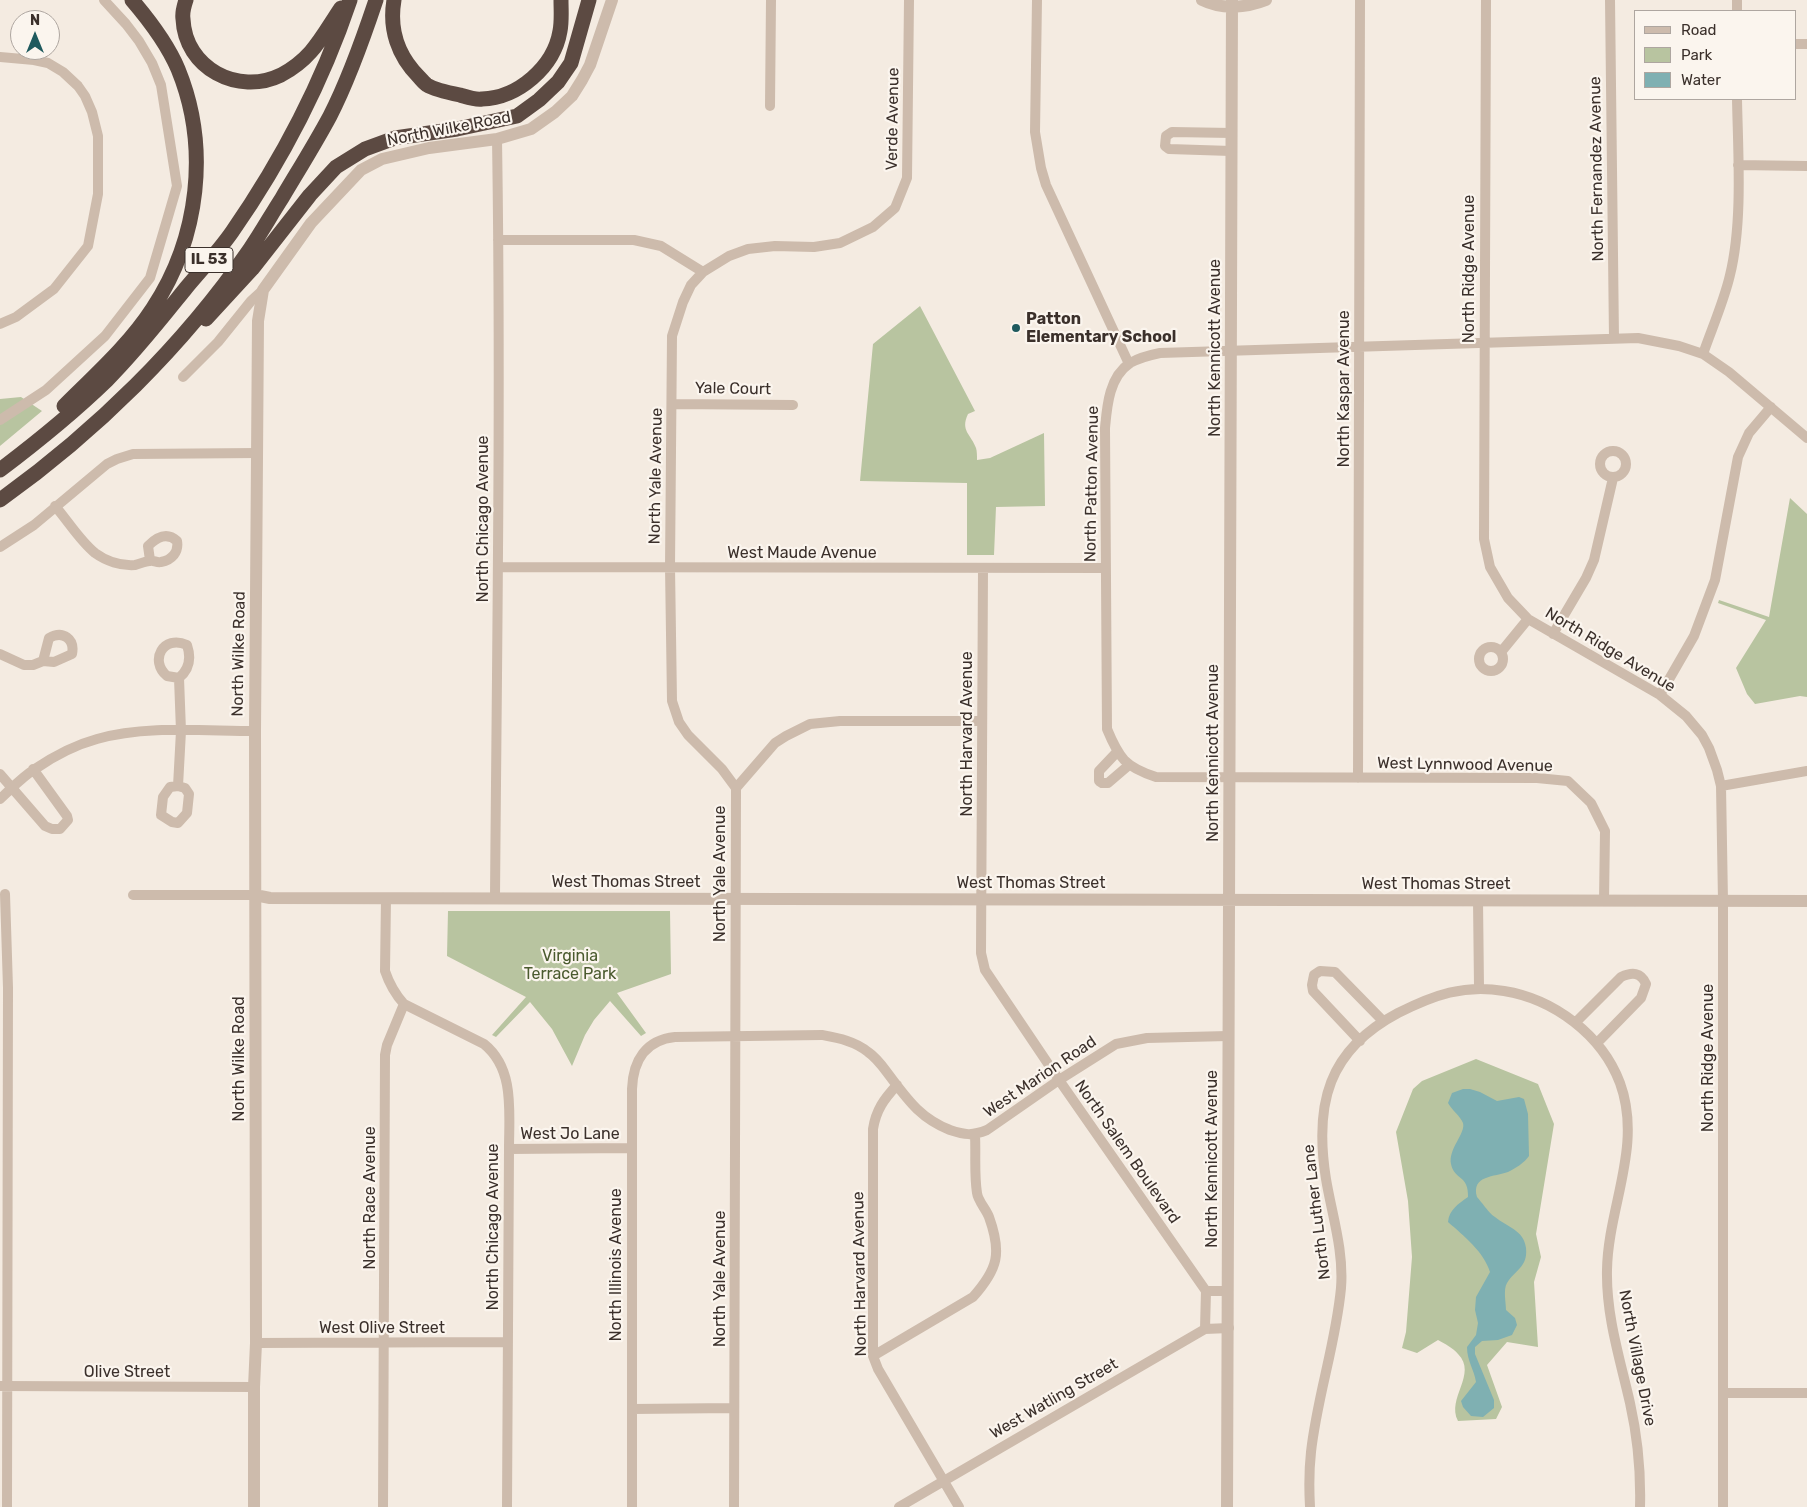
<!DOCTYPE html>
<style>
body{margin:0}
#map{position:relative;width:1807px;height:1507px;overflow:hidden;background:#f4ebe1;font-family:Rubik,sans-serif}
canvas{display:block}
.legend{position:absolute;left:1634px;top:10px;width:162px;height:90px;box-sizing:border-box;background:#fbf5ee;border:1px solid #aea6a0;margin:0;padding:6px 9px;list-style:none;font-size:15px;color:#3b302b}
.legend li{display:flex;align-items:center;gap:10px;height:25px}
.legend b{width:25px;border:1px solid #aea6a0}
.north{position:absolute;left:10px;top:10px;width:50px;height:50px;box-sizing:border-box;background:#fbf5ee;border:1px solid #aea6a0;border-radius:50%;rotate:0deg;font-size:14px;font-weight:700;line-height:20px;text-align:center;color:#3b302b}
.north::after{content:'';display:block;margin:auto;width:18px;height:22px;background:#1f5a5e;clip-path:polygon(50% 0,100% 100%,50% 72%,0 100%)}
</style>
<div id="map">
<canvas width="1807" height="1507"></canvas>
<ul class="legend">
<li><b style="height:6px;background:#cdbbac"></b>Road</li>
<li><b style="height:14px;background:#b8c4a0"></b>Park</li>
<li><b style="height:14px;background:#7fb0b2"></b>Water</li>
</ul>
<div class="north">N</div>
</div>
<script>
const c = document.querySelector('canvas').getContext('2d');
c.lineJoin = 'round';
function paint(path, color) { c.fillStyle = color; c.fill(path, 'evenodd'); }
function stroke(path, color, width, dash) { c.strokeStyle = color; c.lineWidth = width; c.lineCap = dash ? 'butt' : 'round'; c.setLineDash(dash || []); c.stroke(path); }
function write(font, color, halo, rows, align = 'center') {
  c.font = font + ' Rubik,sans-serif'; c.lineWidth = 4.5; c.setLineDash([]); c.textBaseline = 'middle'; c.strokeStyle = halo; c.fillStyle = color; for (const [text, x, y, turn = 0] of rows) {
    c.save(); c.translate(x, y); c.rotate((+turn || 0) * Math.PI / 180); c.textAlign = isNaN(turn) ? turn : align; if (halo) c.strokeText(text, 0, 0); c.fillText(text, 0, 0); c.restore();
  }
}
paint(new Path2D(`
 M920,306L975,411L968,414C960,431 971,434 976,448C977,451 977,456 977,460L990,458L1044,433L1045,506L996,507L994,555H967V483L860,481L873,344Z
 M21,397L42,411L0,446V399Z
 M1790,498L1807,514V697L1800,696L1755,704L1747,694L1736,668L1766,620L1718,603L1719,600L1769,617Z
 M448,911H670L671,974L617,993L646,1033L641,1036L610,1001L594,1020L585,1035L572,1066L552,1029L530,1002L496,1037L492,1035L526,997L447,956Z
 M1476,1059L1538,1084L1554,1124L1536,1234L1541,1257L1534,1282L1538,1347L1507,1342L1487,1365L1502,1407L1496,1419L1458,1421C1446,1398 1478,1374 1458,1354C1453,1348 1445,1344 1438,1340L1417,1353L1402,1348L1406,1332L1412,1257L1408,1201L1396,1132L1413,1089L1422,1081Z`), '#b8c4a0');
paint(new Path2D(`
 M1463,1089H1470L1480,1092L1497,1101L1519,1097L1524,1099L1528,1114L1529,1156C1524,1163 1516,1168 1508,1172C1495,1177 1471,1175 1477,1197C1478,1198 1481,1202 1482,1203C1486,1208 1490,1214 1495,1217C1507,1227 1524,1230 1526,1248C1528,1267 1515,1270 1507,1283C1503,1290 1506,1302 1506,1310L1515,1318L1517,1325L1512,1335L1498,1340L1482,1341L1475,1347V1354L1494,1400V1408L1483,1417L1471,1416L1463,1407L1461,1401L1476,1382C1474,1369 1467,1361 1467,1347L1476,1335L1478,1323L1475,1310L1476,1297L1490,1272C1484,1252 1464,1236 1448,1222C1449,1210 1458,1204 1468,1197C1469,1175 1454,1180 1451,1164C1448,1149 1466,1133 1463,1123C1461,1117 1451,1109 1448,1103L1452,1093Z`), '#7fb0b2');
stroke(new Path2D(`
 M1037,0L1035,132L1041,168L1046,185L1129,364
 M1486,0L1484,539L1490,567L1508,598L1528,619L1660,695L1686,716L1702,735L1709,748L1717,770L1721,786L1723,901V1507
 M1610,0L1614,338
 M1737,11V0
 M1796,44H1807
 M0,57L34,60L48,63L63,72L78,86L85,96L92,112L98,136V194L88,246L54,289L16,317L0,324
 M770,106L771,0
 M1231,151L1169,149L1165,146L1166,136L1172,132L1232,133
 M1738,165L1807,166
 M498,240H634L661,246L703,272
 M1703,354C1712,328 1724,301 1730,275C1743,222 1738,153 1737,99
 M183,377L218,342L251,301L263,290
 M672,404L793,405
 M0,420L46,390L105,336L150,278L177,186L161,85L152,63L139,41L126,24L104,0
 M1600 464a13 13 0 1 1 26 0a13 13 0 1 1-26 0Z
 M55,506C68,521 80,541 95,553C106,561 121,566 135,565C140,564 145,561 150,561C153,560 157,563 161,562C172,560 179,552 177,541C167,532 157,537 148,546L150,560
 M0,547L34,525L107,464L117,459L133,454L257,453
 M498,567L1105,568
 M983,569L981,953L985,970L1059,1080L1206,1291H1228
 M1553,634L1586,578L1594,560L1613,478
 M1479 659a12 12 0 1 1 24 0a12 12 0 1 1-24 0Z
 M1501,652L1528,619
 M0,654L24,665H33L43,661L54,662L72,654C75,639 63,630 49,638L43,661
 M1660,695L1694,636L1715,580L1738,457L1749,433L1771,407
 M1117,752L1099,771V781L1102,783H1108L1129,765
 M0,774L45,826L52,829H60L68,820L67,816L33,769
 M1358,778L1360,0
 M178,786L181,731L179,678C190,669 191,657 187,645C163,634 149,661 167,676L179,678
 M178,786L185,788L189,794L187,813L178,823L172,822L161,815L163,797L170,787Z
 M1721,786L1807,771
 M736,788L775,743L786,736L810,724L840,721H981
 M0,799C11,789 22,777 35,769C54,756 75,745 97,739C145,725 205,731 255,731
 M5,894L8,988L7,1507
 M133,895H255
 M386,898L385,971C389,983 395,994 404,1004L484,1044C515,1069 509,1112 509,1149L507,1507
 M495,898C497,645 501,392 497,139
 M1478,900L1479,987
 M1604,901L1605,831L1591,803L1568,781L1537,778L1156,777C1125,767 1119,758 1107,729L1105,428C1107,406 1109,377 1130,363C1139,358 1150,355 1160,353L1638,338L1679,346L1703,354L1729,372L1807,438
 M1575,1023L1621,977C1632,972 1641,972 1646,984L1641,998L1597,1043
 M1360,1041L1313,991L1312,985L1314,975L1320,971L1335,972L1383,1021
 M897,1085C884,1099 876,1110 873,1129V1356L878,1369L959,1507
 M509,1149L631,1148
 M1205,1329L1206,1291
 M256,1343L508,1342
 M873,1356L973,1297C998,1269 1002,1253 989,1217C986,1209 978,1201 977,1193C974,1174 976,1154 975,1135
 M0,1386L254,1387
 M1724,1393H1807
 M632,1409L734,1408
 M383,1507L385,1055L387,1045L404,1004
 M632,1507V1089C633,1060 646,1040 675,1037L822,1035C838,1038 855,1041 868,1052C877,1058 883,1067 889,1075C908,1100 920,1118 950,1130C965,1135 972,1136 987,1130L1059,1080L1116,1044L1147,1038L1228,1036
 M734,1507L736,788L722,769L688,735L679,722L672,701L670,567L672,336L683,302L691,285L703,272L729,256L748,249L775,246L814,247L840,243L873,227L895,208L907,178L909,0
 M899,1507L1205,1329L1229,1328
 M1310,1507C1309,1489 1309,1470 1311,1452C1317,1397 1336,1343 1341,1288C1344,1251 1332,1215 1326,1179C1314,1104 1328,1050 1398,1013C1434,995 1464,984 1504,991C1554,999 1602,1035 1620,1083C1643,1146 1608,1207 1607,1270C1606,1316 1620,1359 1630,1403C1638,1439 1641,1471 1640,1507`), '#cdbbac', 10);
stroke(new Path2D(`
 M1202,0C1222,10 1246,8 1266,0
 M255,895L270,898L1807,901
 M254,1507V1387L256,1343L255,731L258,321L263,290L311,223L361,170L382,159L429,148L497,139L531,129L555,112L572,96L582,80L590,65L612,0
 M1227,1507L1232,0`), '#cdbbac', 12);
stroke(new Path2D(`
 M186,0C184,6 182,13 183,19C185,68 238,96 281,75C313,58 322,36 341,8
 M394,0C389,29 398,56 419,77C421,79 424,83 427,85C435,90 450,93 460,95C467,97 475,100 482,99C518,98 554,67 560,31C562,21 561,10 561,0
 M206,319L252,269L310,195L336,167L365,149L395,138L457,129L517,116L539,100L558,82L571,63L589,0
 M64,406C95,375 129,345 153,308C199,238 210,147 178,69C167,43 150,21 132,0
 M0,470C37,442 74,412 107,380C136,351 161,319 186,288C201,270 218,252 232,232C282,160 322,83 350,0
 M0,500C95,432 183,346 250,249C261,233 271,215 282,198C298,171 315,144 330,116C349,79 363,39 376,0`), '#5c4a42', 15);
for (const [x, y, r, color] of [
 [1016,328,5,"#1f5a5e"]
]) { const dot = new Path2D(); dot.arc(x, y, r, 0, 2 * Math.PI); c.fillStyle = color; c.fill(dot); stroke(dot, '#fbf5ee', 2); }
for (const [x, y, w] of [
 [209,260,48]
]) { const box = new Path2D(); box.roundRect(x - w / 2, y - 12.5, w, 25, 4); c.fillStyle = '#fbf5ee'; c.fill(box); stroke(box, '#3b302b', 1); }
write('bold 15px', '#3b302b', null, [
 ["IL 53",209,260]
]);
write('16px', '#3b302b', '#fbf5ee', [
 ["Verde Avenue",893,119,-89],
 ["North Wilke Road",449,129,-11],
 ["North Fernandez Avenue",1597,169,-91],
 ["North Ridge Avenue",1469,269,-90],
 ["North Kennicott Avenue",1215,348,-90],
 ["Yale Court",733,389,1],
 ["North Kaspar Avenue",1344,389,-90],
 ["North Yale Avenue",656,476,-89],
 ["North Patton Avenue",1092,484,-89],
 ["North Chicago Avenue",483,519,-90],
 ["West Maude Avenue",802,553],
 ["North Ridge Avenue",1610,650,31],
 ["North Wilke Road",239,654,-89],
 ["North Harvard Avenue",967,734,-90],
 ["North Kennicott Avenue",1213,753,-90],
 ["West Lynnwood Avenue",1465,765,1],
 ["North Yale Avenue",720,874,-90],
 ["West Thomas Street",626,882],
 ["West Thomas Street",1031,883],
 ["West Thomas Street",1436,884],
 ["North Ridge Avenue",1708,1058,-90],
 ["North Wilke Road",239,1059,-90],
 ["West Marion Road",1040,1077,-34],
 ["West Jo Lane",570,1134],
 ["North Salem Boulevard",1127,1152,55],
 ["North Kennicott Avenue",1212,1159,-90],
 ["North Race Avenue",370,1198,-90],
 ["North Luther Lane",1317,1212,-97],
 ["North Chicago Avenue",493,1227,-90],
 ["North Illinois Avenue",616,1265,-90],
 ["North Harvard Avenue",860,1274,-91],
 ["North Yale Avenue",720,1279,-90],
 ["West Olive Street",382,1328],
 ["North Village Drive",1637,1358,79],
 ["Olive Street",127,1372],
 ["West Watling Street",1054,1399,-30]
]);
write('bold 16px', '#3b302b', '#fbf5ee', [
 ["Patton",1026,319],
 ["Elementary School",1026,337]
], 'left');
write('16px', '#4a5a2e', '#fbf5ee', [
 ["Virginia",570,956],
 ["Terrace Park",570,974]
]);
</script>
